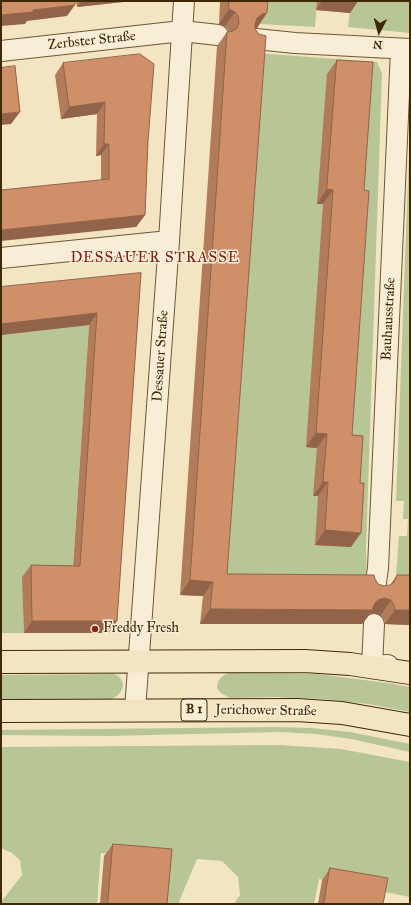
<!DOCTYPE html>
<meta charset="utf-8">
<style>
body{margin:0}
#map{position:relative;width:411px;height:905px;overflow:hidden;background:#f4e5c2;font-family:"IM FELL Great Primer",serif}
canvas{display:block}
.frame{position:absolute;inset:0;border:2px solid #3e2805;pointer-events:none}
.north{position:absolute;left:359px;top:12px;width:40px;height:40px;-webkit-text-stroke:3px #f8eed7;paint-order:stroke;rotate:186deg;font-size:11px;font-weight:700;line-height:16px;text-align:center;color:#3e2805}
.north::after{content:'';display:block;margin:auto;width:14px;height:18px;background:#3e2805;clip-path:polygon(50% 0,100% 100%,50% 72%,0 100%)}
</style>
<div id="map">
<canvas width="411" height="905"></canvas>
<div class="frame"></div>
<div class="north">N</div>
</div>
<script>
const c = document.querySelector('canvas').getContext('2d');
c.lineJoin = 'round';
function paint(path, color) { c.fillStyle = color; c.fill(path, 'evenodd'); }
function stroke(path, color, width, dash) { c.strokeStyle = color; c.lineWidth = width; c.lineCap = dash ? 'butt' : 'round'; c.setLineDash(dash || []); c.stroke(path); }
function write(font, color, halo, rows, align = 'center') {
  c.font = font + ' "IM FELL Great Primer",serif'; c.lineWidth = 3; c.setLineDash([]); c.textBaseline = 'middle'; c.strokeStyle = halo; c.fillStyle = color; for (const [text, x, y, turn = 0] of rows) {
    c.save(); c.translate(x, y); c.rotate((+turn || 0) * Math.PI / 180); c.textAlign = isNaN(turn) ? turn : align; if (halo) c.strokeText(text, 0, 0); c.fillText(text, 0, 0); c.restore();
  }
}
paint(new Path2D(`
 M259,1H317L315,27L258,24Z
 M351,1H410V33L348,27Z
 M255,53L377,62L382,73L366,548L367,590L217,588Z
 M410,126V590H395L399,536H407L408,519H403L404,501H396Z
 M89,325L72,578L23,577L24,633H1V335Z
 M228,673L317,674L388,683L410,687V712L368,704L322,699L274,697L230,698L221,693L217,688C217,681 221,676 228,673Z
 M114,674C129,680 123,695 111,699H1V675Z
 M277,727L311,728L350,732L410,744V752L351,739L316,734L281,732L108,736L1,735V730Z
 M279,745L341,749L410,762V897L319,879L314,904H234L240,895L238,877L222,861L197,859L178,904H165V859L101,853L97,904H1V902L22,875L20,860L12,853L1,848V747Z`), '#b8c595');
const minor = new Path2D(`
 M256,39L295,43L410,49
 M1,51L182,31L218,35
 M1,258L169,241
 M375,589L378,568L401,49
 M374,624L372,666L388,665
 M135,710L169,241L184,1`);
const primary = new Path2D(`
 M1,662L305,661L350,664L410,673
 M1,711L297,710L342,713L410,725`);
stroke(minor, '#6c5734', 22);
stroke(primary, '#3e2805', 24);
stroke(minor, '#f8eed7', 20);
stroke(primary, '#f4e5c2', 22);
paint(new Path2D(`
 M76,1H132L77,7Z
 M220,1H268L257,28H255L227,574L375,579L378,584L384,586L390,585L397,575H410V625L385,624L384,619L381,615L374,613L370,614L362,624H200L203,596L180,595L217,46L227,32H229L228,30L225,26L219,24Z
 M317,1H358L350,13L316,10Z
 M337,60L364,190L352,435L351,547L315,545L318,496H313L317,448L306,447L323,204H317L327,74Z
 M63,63L148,141L145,215L136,227L101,179V155L96,156L97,114L61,119L55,75Z
 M141,273L117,621L109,633H24L22,577L31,565L73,566L89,325L1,335V287Z
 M113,844L167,904H100L104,856Z
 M330,868L383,904H318L322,880Z`), '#b27b5a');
paint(new Path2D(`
 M81,1H132L77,7Z
 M322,1H358L350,13L316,10Z
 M75,5L67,16L27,21L25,24L1,26V15L33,10Z
 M229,9L235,12L225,26L219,24Z
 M267,13L257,28H252L257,18L262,14Z
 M105,102L97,114L61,119L69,107Z
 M20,112L11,124L1,125V114Z
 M104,144H109L101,155L96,156Z
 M327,189L333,190L323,204H317Z
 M145,215L136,227L1,241V230Z
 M97,313L89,325L1,335V324Z
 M316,433L327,434L317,448L306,447Z
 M323,482H328L318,496H313Z
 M325,530L361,533L351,547L315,545Z
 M190,580L213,582L203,596L180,595Z
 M384,598L391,600L381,615L374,613L370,614L362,624H200L210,609L375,603L378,600Z
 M395,610H410V625L385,624Z
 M32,621H117L109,633H24Z`), '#91644a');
const building = new Path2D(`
 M1,1H75V5L33,10V12L1,15Z
 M229,1H268L267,13L262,14L257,18L255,24V29L259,34L266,36L227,574L374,575L375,579L378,584L384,586L390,585L394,582L397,575H410V610H395L394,605L391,600L384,598L378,600L375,603L372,610L210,609L213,582L190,580L227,32L233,31L237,28L239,22L238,16L235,12L229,9Z
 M140,54L154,64L148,141L145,215L1,230V190L109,179V144H104L105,102L69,107L63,63Z
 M337,60L373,62L364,190L369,191L352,435L363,436L360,483H364L361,533L325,530L328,482H323L327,434L316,433L333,190L327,189Z
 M15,66L20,112L1,114V68Z
 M141,273L117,621H32L31,565L80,566L97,313L1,324V287Z
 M113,844L172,849L167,904H108Z
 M330,868L388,878L383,904H324Z`);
paint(building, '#cf8f69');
stroke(building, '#91644a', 1);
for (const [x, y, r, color] of [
 [95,629,4,"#8f2418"]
]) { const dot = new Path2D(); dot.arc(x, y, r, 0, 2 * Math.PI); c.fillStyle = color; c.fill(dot); stroke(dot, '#f8eed7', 1.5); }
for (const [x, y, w] of [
 [194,710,26]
]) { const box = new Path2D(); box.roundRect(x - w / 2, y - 11, w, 22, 3); c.fillStyle = '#f8eed7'; c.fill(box); stroke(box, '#3e2805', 1); }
write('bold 13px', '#3e2805', null, [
 ["B 1",194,710]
]);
write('14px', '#3e2805', '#f8eed7', [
 ["Zerbster Straße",92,41,-6],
 ["Bauhausstraße",389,319,-87],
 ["Dessauer Straße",161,356,-86],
 ["Jerichower Straße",266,711,1]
]);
write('14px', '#3e2805', '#f8eed7', [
 ["Freddy Fresh",103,629]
], 'left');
c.letterSpacing = '1px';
write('15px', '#7a1f14', '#f8eed7', [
 ["DESSAUER STRASSE",155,258]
]);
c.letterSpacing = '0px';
</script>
